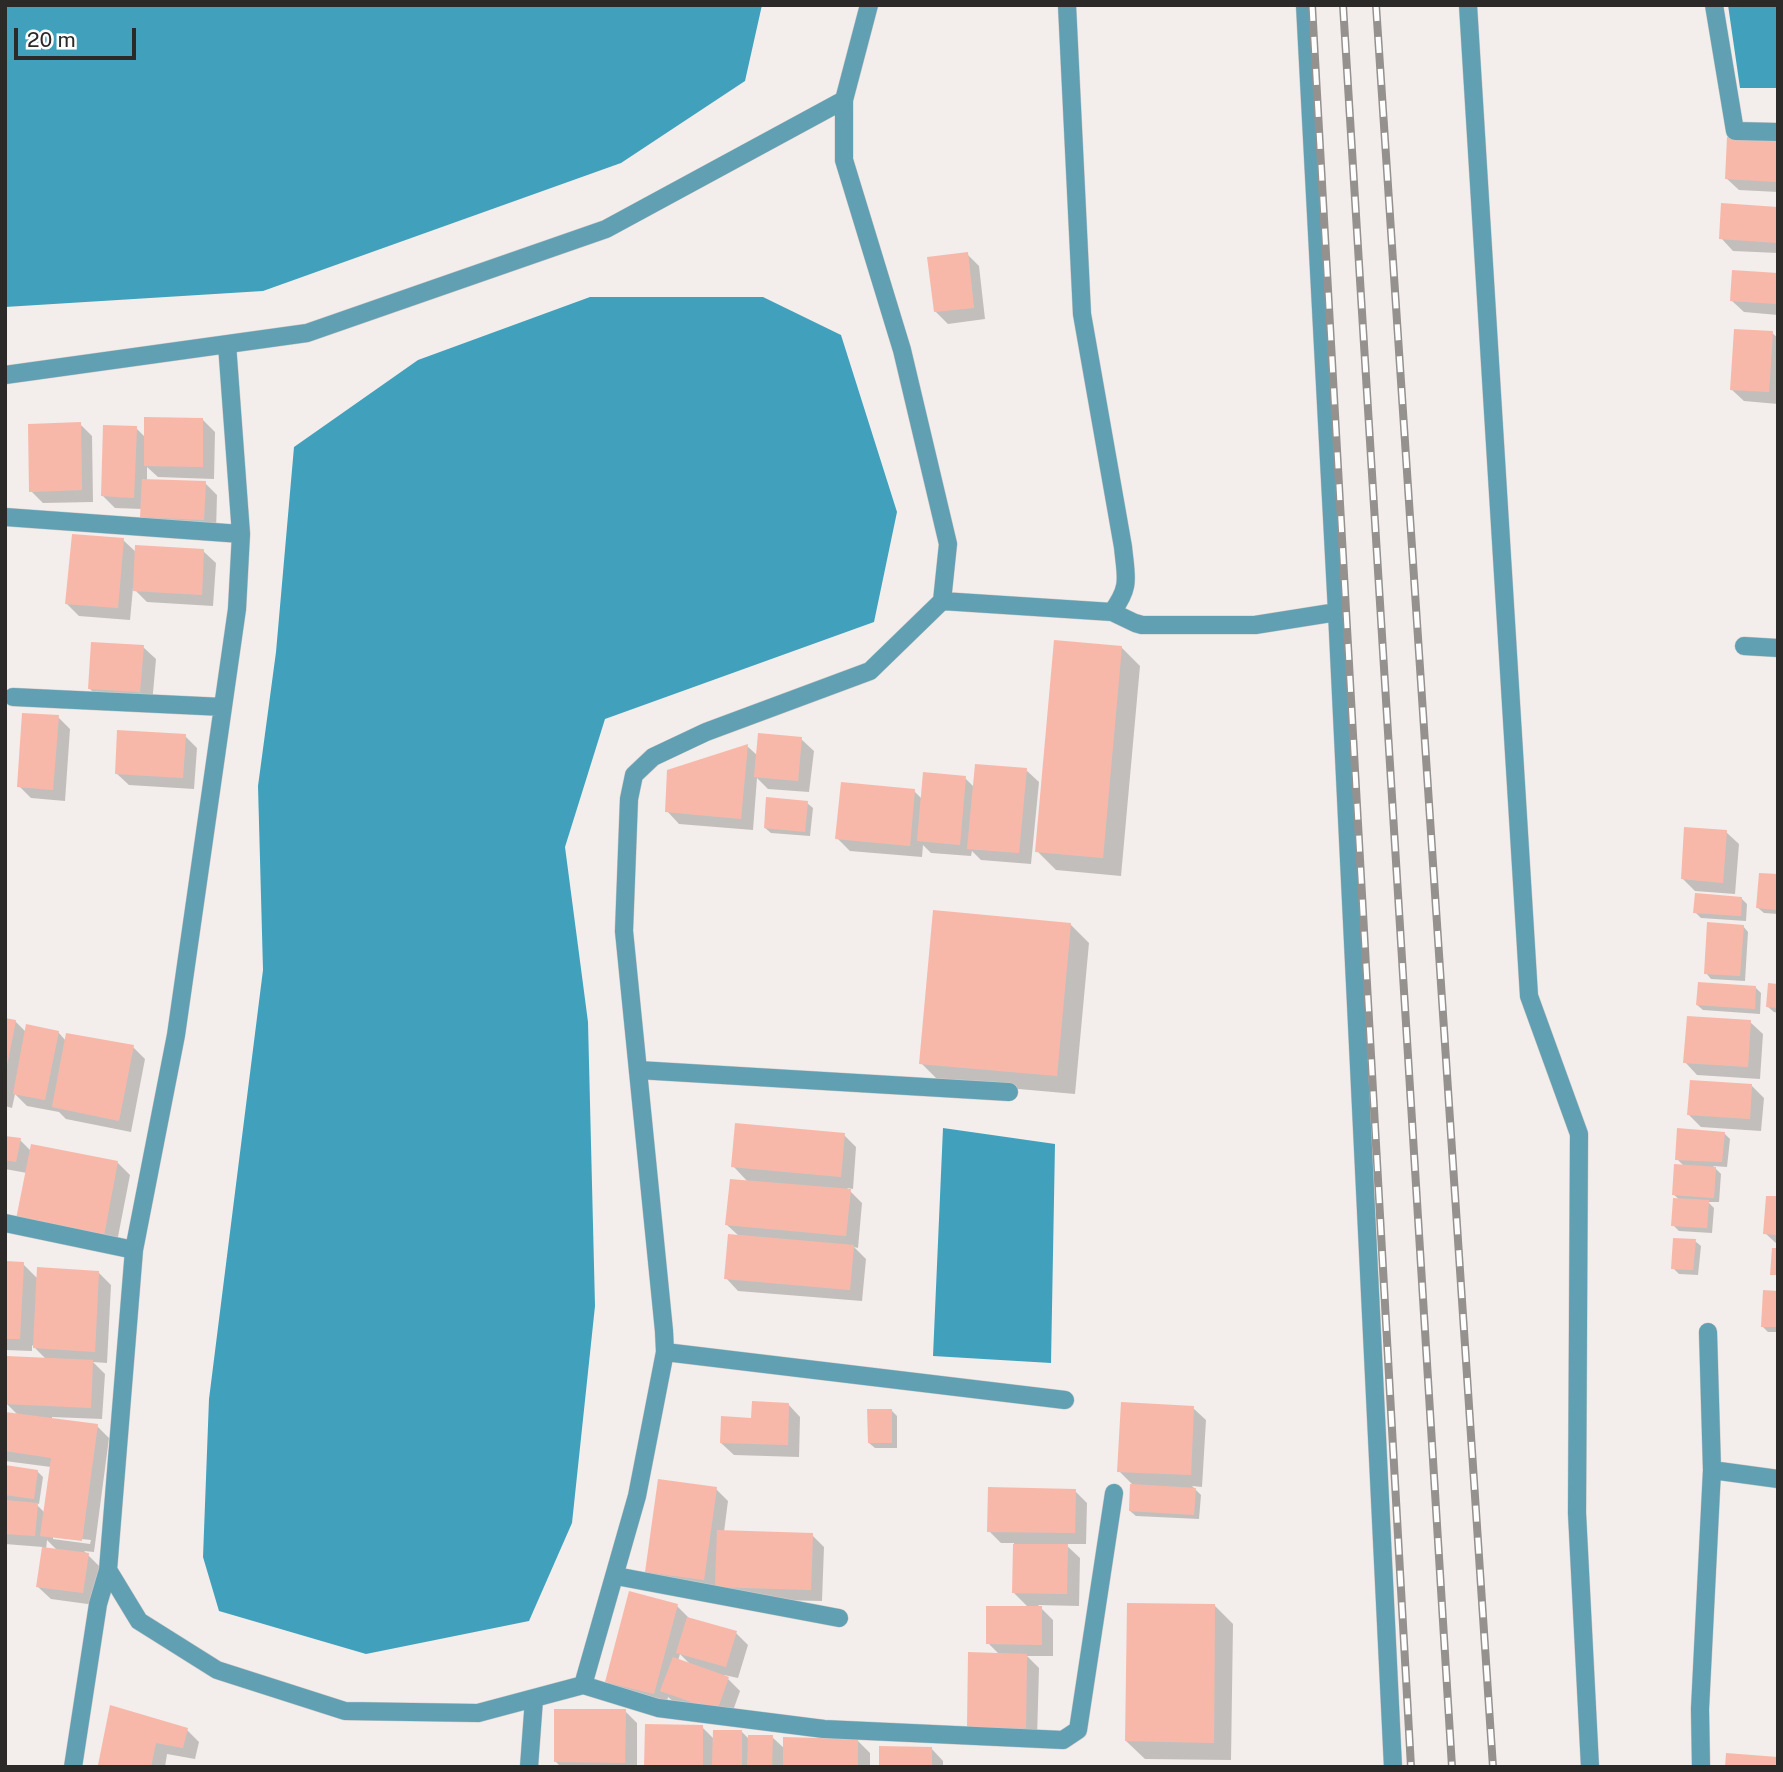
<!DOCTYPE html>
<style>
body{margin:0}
#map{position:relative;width:1783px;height:1772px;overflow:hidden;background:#f3eeec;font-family:"Public Sans",sans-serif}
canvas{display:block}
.frame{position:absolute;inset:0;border:7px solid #2c2a29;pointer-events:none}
.scale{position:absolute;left:14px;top:28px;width:122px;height:32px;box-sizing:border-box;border:4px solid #2c2a29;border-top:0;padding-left:9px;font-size:21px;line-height:24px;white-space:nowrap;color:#2c2a29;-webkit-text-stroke:5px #fff;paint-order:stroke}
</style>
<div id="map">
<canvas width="1783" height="1772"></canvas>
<div class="frame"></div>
<div class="scale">20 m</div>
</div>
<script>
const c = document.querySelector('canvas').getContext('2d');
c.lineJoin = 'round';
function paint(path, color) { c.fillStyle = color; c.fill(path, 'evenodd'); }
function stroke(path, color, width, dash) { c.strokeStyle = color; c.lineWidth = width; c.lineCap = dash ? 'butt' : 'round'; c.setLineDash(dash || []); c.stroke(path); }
paint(new Path2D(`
 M5,5H762L745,81L621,163L263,291L5,307Z
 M1728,5H1778V88H1740Z
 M590,297H763L841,335L897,512L874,622L605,719L565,847L588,1022L595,1306L572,1523L529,1621L366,1654L219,1611L203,1557L209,1399L263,970L258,786L276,652L294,447L418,360Z
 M943,1128L1055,1144L1051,1363L933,1356Z`), '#41a1bc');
paint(new Path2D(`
 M1778,142V192L1739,190L1726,178Z
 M1778,208V253L1733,251L1721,238Z
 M967,254L979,266L985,319L948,324L935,311Z
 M1778,275V315L1744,312L1731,300Z
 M1772,333L1778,338V404L1744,401L1731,389Z
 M203,420L215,432L214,479L158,477L147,467V481L205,483L217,495L216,531L154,529L142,517V509L115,508L103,496L136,428L146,438Z
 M80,424L92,436L93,502L43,503L31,491Z
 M123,540L137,553L203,551L216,563L213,606L147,602L133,588L130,620L79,616L67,604Z
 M143,647L156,659L152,704L102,701L89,688Z
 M1121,647L1140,666L1121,876L1056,870L1037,851Z
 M58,717L70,729L65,801L31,798L19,786Z
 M185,736L197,748L194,789L129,785L116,773Z
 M801,739L814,751L809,792L768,789L757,778L753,830L679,824L667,811L747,746L758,756Z
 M1026,770L1039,782L1031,864L981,860L972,851L971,856L931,853L923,845L922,857L850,851L837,838L914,791L922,799L965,778L974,787Z
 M807,803L813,808L810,836L771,833L765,828Z
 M1726,832L1739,844L1735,894L1695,891L1682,878Z
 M1778,876V914L1764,913L1758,908Z
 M1742,899L1747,904L1746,921L1701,918L1695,912Z
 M1070,924L1089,943L1075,1094L940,1082L921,1063Z
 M1743,926L1748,932L1745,981L1711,979L1706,973Z
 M1778,985V1013L1774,1012L1768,1007Z
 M1755,987L1761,993L1760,1014L1703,1010L1697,1005Z
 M5,1020L15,1021L27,1033L58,1032L66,1041L133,1047L145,1059L131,1132L66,1119L59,1112L27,1106L15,1094L12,1108L5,1106Z
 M1750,1022L1763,1034L1760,1079L1697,1075L1685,1062Z
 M1752,1086L1764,1098L1761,1131L1701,1127L1689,1115Z
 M1724,1133L1730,1139L1727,1167L1713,1166L1721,1174L1719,1202H1708L1714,1208L1712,1233L1679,1231L1673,1225L1680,1200L1673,1194L1684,1166L1677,1159Z
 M844,1135L856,1147L853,1189L847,1188L862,1203L858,1248L854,1247L866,1259L862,1301L738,1291L726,1278L739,1236L727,1225L748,1182L733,1166Z
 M5,1137L20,1140L32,1152L118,1163L130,1175L116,1247L27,1173L5,1169Z
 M1778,1198V1245L1765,1233Z
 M1695,1241L1701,1246L1698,1275L1679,1274L1673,1268Z
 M5,1263L23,1264L38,1279L99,1273L111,1285L107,1363L93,1362L105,1374L102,1419L52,1417V1420L97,1426L109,1438L94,1552L84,1551L100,1567L95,1605L51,1599L38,1587L43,1547L5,1544V1467L37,1471L43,1477L39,1504L35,1503L45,1513L51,1467L5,1461V1413L18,1415L6,1403L47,1360L32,1345V1351L5,1350ZM53,1536L91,1540L90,1544L53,1539ZM47,1540L58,1551L46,1550Z
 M1778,1293V1332H1768L1762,1326Z
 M788,1404L800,1417L799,1457L734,1455L721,1443L753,1419Z
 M1193,1408L1206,1420L1202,1487L1192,1486L1201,1495L1199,1519L1136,1516L1130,1511L1132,1484L1119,1471Z
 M891,1410L897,1416V1448H875L869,1443Z
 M716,1489L728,1501L724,1532L812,1535L824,1547L822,1601L729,1599L659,1583L646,1571Z
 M1075,1491L1087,1503L1086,1544H1065L1080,1558L1079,1606L1038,1605L1053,1620V1656H1027L1039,1668L1037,1739L968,1726L1000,1655L988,1643L1029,1608L1014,1593V1543H1001L989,1531Z
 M677,1606L689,1618L736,1633L748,1645L738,1678L724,1675L740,1691L729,1722L675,1703L668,1697L666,1706L619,1694L607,1682ZM680,1654L691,1665L678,1661Z
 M1215,1606L1233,1624L1231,1760L1145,1759L1126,1741Z
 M625,1711L637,1723V1767H561L556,1762Z
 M702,1727L714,1739L742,1732L750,1740L772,1737L785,1749L857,1740L870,1753V1767H646Z
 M187,1730L199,1742L195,1759L167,1754L165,1767H102L99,1765Z
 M931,1748L943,1761V1767H880Z`), '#0003');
paint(new Path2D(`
 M1727,137L1778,141V182L1725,179Z
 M1721,203L1778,207V243L1719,239Z
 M968,252L974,308L934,312L927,257Z
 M1732,270L1778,273V304L1730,301Z
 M1734,329L1773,331L1769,392L1730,390Z
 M144,417L203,418V467L144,466Z
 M81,422L82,490L29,492L28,424Z
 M103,425L137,426L134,498L101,496Z
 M142,479L206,481L204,520L140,517Z
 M72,534L124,538L118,608L65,604Z
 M135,545L204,549L202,595L133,591Z
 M1054,640L1122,646L1103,858L1035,852Z
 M91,642L144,645L140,692L88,689Z
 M22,713L59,715L53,790L17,787Z
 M117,730L186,734L183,778L115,774Z
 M758,733L802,737L798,781L754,777Z
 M748,744L741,819L665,812L667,770Z
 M975,764L1027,768L1019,853L967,849Z
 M923,772L966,776L960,845L917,841Z
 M841,782L915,789L910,846L835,839Z
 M766,797L808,801L805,832L764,828Z
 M1684,827L1727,830L1723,883L1681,879Z
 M1759,873L1778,874V910L1756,908Z
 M1695,893L1742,897L1741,916L1693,913Z
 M933,910L1071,923L1057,1076L919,1064Z
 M1707,922L1744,925L1740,976L1704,974Z
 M1698,982L1756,986L1755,1009L1696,1005Z
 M1768,983L1778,984V1008L1766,1007Z
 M1687,1016L1751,1020L1748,1067L1683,1063Z
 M5,1018L16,1020L7,1066H5Z
 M26,1024L59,1031L45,1100L13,1094Z
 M66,1033L134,1045L119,1121L52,1107Z
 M1690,1080L1752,1084L1750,1119L1687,1115Z
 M735,1123L845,1133L841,1177L731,1167Z
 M1677,1128L1725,1132L1722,1162L1675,1160Z
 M5,1136L21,1138L16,1162L5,1160Z
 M31,1144L118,1161L104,1236L16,1219Z
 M1674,1164L1716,1167L1714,1198L1672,1195Z
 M730,1179L851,1189L846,1236L725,1225Z
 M1766,1196H1778V1235L1763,1234Z
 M1673,1198L1709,1200L1707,1228L1671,1226Z
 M728,1234L854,1245L850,1290L724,1279Z
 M1673,1238L1696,1239L1693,1270L1671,1269Z
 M1772,1248H1778V1275H1770Z
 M5,1261L24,1262L20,1339H5Z
 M37,1267L99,1271L95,1352L33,1348Z
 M1763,1290L1778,1291V1327H1761Z
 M7,1356L93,1360L91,1408L5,1404Z
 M752,1401L789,1403L788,1445L720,1443L721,1416L751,1418Z
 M1121,1402L1194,1406L1191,1475L1117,1472Z
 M867,1409H892V1443H868Z
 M5,1412L98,1424L82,1541L40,1536L51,1458L5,1451Z
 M5,1465L38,1470L34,1499L5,1495Z
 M658,1479L717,1487L704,1580L645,1572Z
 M1130,1484L1196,1488L1194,1515L1129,1511Z
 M988,1487L1076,1489L1075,1533L987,1532Z
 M5,1500L38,1503L35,1536L5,1534Z
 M717,1530L813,1533L811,1590L715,1587Z
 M1013,1544H1068L1067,1594L1012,1593Z
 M42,1547L89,1553L83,1593L36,1587Z
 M629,1591L678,1604L654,1694L605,1682Z
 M1127,1603L1215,1604L1214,1743L1125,1741Z
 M986,1606H1042V1645L986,1644Z
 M687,1617L737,1631L726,1667L676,1653Z
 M968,1652L1027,1654L1026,1728L967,1727Z
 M673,1657L729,1677L717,1711L660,1691Z
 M110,1705L188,1728L183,1748L156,1743L151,1767H105L98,1765Z
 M554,1709H626L625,1763L554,1762Z
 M645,1724L703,1725V1767H644Z
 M713,1730H742V1767H712Z
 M748,1735H773L772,1767H747Z
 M783,1737L858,1739V1767H783Z
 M879,1746L932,1747V1767H879Z
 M1726,1753L1778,1757V1767H1725Z`), '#f8b8a9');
const lane = new Path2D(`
 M638,1070L1009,1092`);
const street = new Path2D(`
 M1067,5L1082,314L1123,547C1126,578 1131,586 1112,612
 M1305,5L1337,612L1393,1767
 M1468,5L1529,996L1579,1134L1577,1513L1590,1767
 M1714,5L1735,131L1778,132
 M227,344L241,534L237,609L176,1035L134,1250L108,1570L139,1621L217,1670L345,1711L478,1713L583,1685L637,1496L665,1352L664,1331L624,931L629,799L634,775L653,757L706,732L870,671L942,601L948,544L902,350L844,160V100L869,5
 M5,375L307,333L606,229L844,100
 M5,517L241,534
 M942,601L1112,612L1135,623L1142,625H1255L1337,612
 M1744,646L1778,648
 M13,697L223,707
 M5,1223L134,1250
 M1708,1332L1712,1470L1778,1479
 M665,1352L1065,1400
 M616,1576L839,1618
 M583,1685L658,1708L824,1729L1063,1740L1078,1730L1114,1493
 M73,1767L98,1604L108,1570
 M529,1767L534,1699
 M1701,1767L1700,1709L1712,1470`);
stroke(lane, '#cfcbc9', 19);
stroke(street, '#cfcbc9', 19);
stroke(lane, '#61a0b3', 18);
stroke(street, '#61a0b3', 18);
const rail = new Path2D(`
 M1312,5L1411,1767
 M1343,5L1452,1767
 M1376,5L1493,1767`);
stroke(rail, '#95918f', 8);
stroke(rail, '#fff', 5, [16]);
</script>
